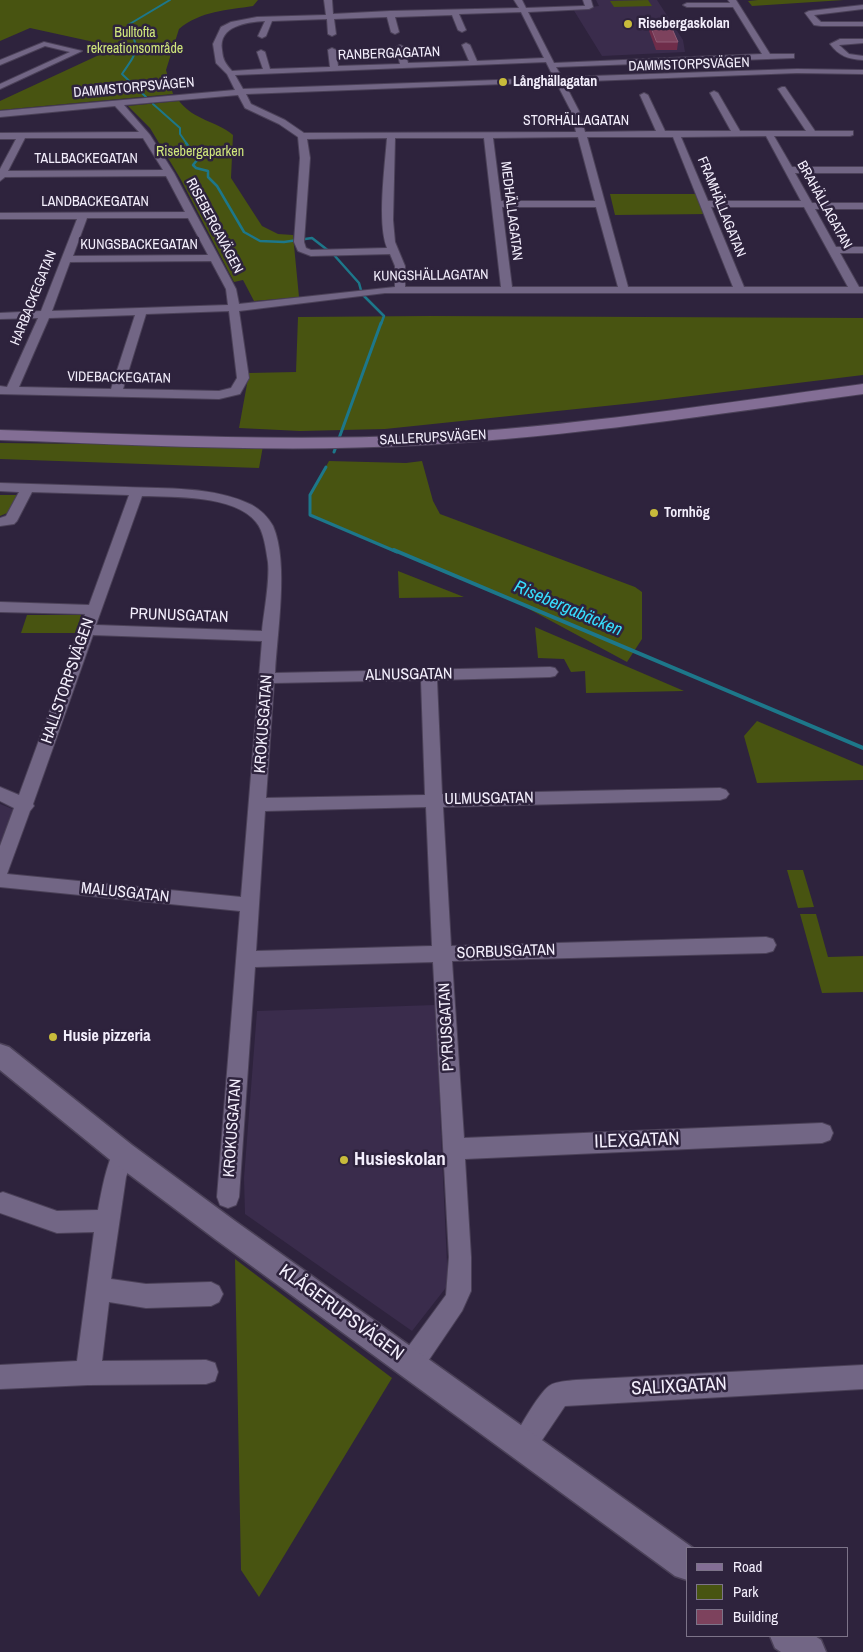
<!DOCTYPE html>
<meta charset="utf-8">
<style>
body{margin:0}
#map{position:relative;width:863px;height:1652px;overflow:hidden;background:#2e233d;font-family:"Archivo Narrow",sans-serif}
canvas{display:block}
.legend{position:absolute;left:686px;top:1547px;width:162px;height:90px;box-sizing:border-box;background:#2e233d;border:1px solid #7d7489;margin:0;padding:6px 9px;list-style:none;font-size:15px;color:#f3eefc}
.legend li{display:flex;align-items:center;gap:10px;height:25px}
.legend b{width:25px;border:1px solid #7d7489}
</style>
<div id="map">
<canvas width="863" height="1652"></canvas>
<ul class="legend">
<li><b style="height:6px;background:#836e95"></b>Road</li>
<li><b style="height:14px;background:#485411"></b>Park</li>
<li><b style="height:14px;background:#7d425d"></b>Building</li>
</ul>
</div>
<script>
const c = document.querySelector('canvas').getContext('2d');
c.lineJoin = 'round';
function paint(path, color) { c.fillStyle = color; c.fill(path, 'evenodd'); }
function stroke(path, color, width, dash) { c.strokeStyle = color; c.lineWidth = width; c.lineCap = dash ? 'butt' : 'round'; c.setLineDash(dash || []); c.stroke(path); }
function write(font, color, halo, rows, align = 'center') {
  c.font = font + ' "Archivo Narrow",sans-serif'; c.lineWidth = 5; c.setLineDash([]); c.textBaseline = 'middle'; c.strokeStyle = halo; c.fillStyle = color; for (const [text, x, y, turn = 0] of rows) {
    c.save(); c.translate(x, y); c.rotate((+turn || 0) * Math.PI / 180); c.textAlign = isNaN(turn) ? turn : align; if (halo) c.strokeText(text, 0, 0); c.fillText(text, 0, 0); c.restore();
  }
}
paint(new Path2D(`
 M596,0H657L683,40L685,52L602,56L573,9L599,6Z
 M0,804L15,810L0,848Z
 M435,1005L448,1285L412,1331L245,1214L244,1178L257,1011Z`), '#3a2c4c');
paint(new Path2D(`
 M0,0H258L253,6C228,10 200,11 179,29L166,70L173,94L0,110V101L99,55L94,42L30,28L0,41Z
 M648,0L652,6L614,7L610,1Z
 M758,0H844L752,6L748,1Z
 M179,101C195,121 215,120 233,135L231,178L262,226L278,234L293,235L299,297L254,301L243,280L234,282L180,178L150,128L128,106Z
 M610,194H701L709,214L615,215Z
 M430,316L863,318V375L634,403L385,429L300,431L239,428L249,373L296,372L298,317Z
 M0,443L263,446L259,468L0,459Z
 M329,461L406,463L422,461L433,501L440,514L635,587L642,592V639L627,662L516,602L310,515V495Z
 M0,495H19L12,511L0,516Z
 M398,571L464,597L399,598Z
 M27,615H81L76,633H21Z
 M535,627L684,691L586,693L585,671L571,672L564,659L538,658Z
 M757,721L863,766V780L757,783L744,736Z
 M787,870H803L814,907L798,908Z
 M800,914H816L828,957L863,956V992L822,993Z
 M235,1259L392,1378L259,1597L241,1570Z`), '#485411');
stroke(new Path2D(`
 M146,97L122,74C137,52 141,50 128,25L170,0
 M153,104L180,128V134L187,144`), '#1d778a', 2);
stroke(new Path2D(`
 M186,143L198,159L193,165L196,168L208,171V177L217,186L244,232L260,241L284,242L312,238L334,255L359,283L362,294L384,316L381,324`), '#1d778a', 2.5);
stroke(new Path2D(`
 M334,452L381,323
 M326,467L310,495V515L397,552`), '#1d778a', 3);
stroke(new Path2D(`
 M394,550L863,748`), '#1d778a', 4);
const minor = new Path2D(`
 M324,0H332L333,14L390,11L519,8L514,0H522L526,8L583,6H585L583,0H591L593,7L589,9L528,12L554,63L762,54L733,7H687L683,5L687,3H730L728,0H736L770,54H794V58L556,67L562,77L797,69L863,70V74L797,73L564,82L579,111L585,132L656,131L640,95L644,93L648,95L665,131H731L710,93L714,91L718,93L740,131H806L778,89L782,87H785L815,131H853V135L850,136H774L792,167H863V173H795L812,203H863V209H815L836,247H863V253H840L859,287H863V293H385L239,311L249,378L240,394L219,399L0,394V386L7,387L38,318L0,319V313L41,311L77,219H0V213L185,212L166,176L5,177L0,181V169L16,139H0V133L139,132L115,106L0,117V111L235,90L227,74L216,63L213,44L221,27L231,22L257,17L326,15ZM521,12L544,58L477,61L470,45L466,43L462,45L469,61L408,63L404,47L400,45L396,47L400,64L338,66L336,50L332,48L328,50L330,67L270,69L265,52L261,50L257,52L263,69L232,71C225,63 223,60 222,50C218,26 247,22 265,21L258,36L262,38L266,36L272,21L327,19L328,34L332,36L336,34L334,19L387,17L391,32L395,34L399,32L395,17L452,15L458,30L462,32L466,30L459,14ZM546,62L554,78L243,89L235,75ZM556,82L571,111L576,132L304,133L285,120L251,104L246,94ZM238,95L245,108L279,124L298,137L300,158L294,242L298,251L311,256L390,254L395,266V287L239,304L236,289L174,173L150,135L124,105ZM766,136L801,201H708L681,137ZM578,137L595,201H501L493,138ZM587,137H673L733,287H628ZM25,138H143L163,170L8,171ZM387,138C385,166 377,223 387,248L311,250L306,248L304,242L310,158L307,139ZM395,138H484L501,287H405V266L395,242L393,220ZM502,207H596L618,287H512ZM711,207H804L848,287H744ZM87,218H188L208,255L73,256ZM211,261L226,289L228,305L52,311L70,262ZM229,311L237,378L231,388L219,391L123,389L146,314ZM135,315L111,389L19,387L49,318Z
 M863,5V9L814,15L821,22H863V26H821L814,25L805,13L809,11Z
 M840,39H863V43L839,45L849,54L863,56V60C848,59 839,56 830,44Z
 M44,42L82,51L0,89V84L70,52L45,46L0,65V60Z
 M0,483C42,484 83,486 125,487C166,489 214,486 252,505C261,510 268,517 273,526C289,563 277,632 275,673L550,667L555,668L558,672L555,676L550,677L437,680L442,794L720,788L726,790L729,794L726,798L720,800L443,807L451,946L766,937L773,939L776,945L773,951L766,953L452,961L464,1138L822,1123L830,1126L833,1133L830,1140L822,1143L465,1159L471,1257V1291L462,1311L420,1373L411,1376L402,1373L399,1364L402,1355L446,1295L449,1257L433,962L255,967L239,1197L236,1205L228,1208L220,1205L217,1197L240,911L0,887V846L14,808L0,801V787L19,795L85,614L0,612V602L89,605L129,495L32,492L17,521L14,524L0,526V518L6,516L19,492L0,491ZM142,496C173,497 235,495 256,522C264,531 266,550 268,562C270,581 264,611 262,631L96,625ZM93,635L262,641L241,897L7,874L30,811L34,806L33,804ZM421,680L425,795L266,798L274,683ZM426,807L432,946L256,951L265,811Z
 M123,1144L131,1147L134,1154L126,1177L111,1279L146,1284L211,1282L219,1286L223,1294L219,1302L211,1306L146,1308L109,1302L102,1361L206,1360L215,1363L218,1372L215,1381L206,1384L88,1385L0,1389V1365L77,1361L94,1232L57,1233L0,1213V1193L3,1192L57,1211L98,1210C102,1188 106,1167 115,1147Z
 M863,1365V1389L565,1406L532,1455L523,1459L514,1455L510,1446C516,1433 538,1394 549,1386C556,1381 568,1381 576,1380Z`);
const tertiary = new Path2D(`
 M0,1044L9,1047L132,1145L235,1221L693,1548H687V1580L675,1576L215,1239L114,1163L0,1070Z
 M770,1636H815L821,1640L826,1652H781L775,1648Z`);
const secondary = new Path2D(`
 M863,384V394C717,414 570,437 422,445C281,453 141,445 0,440V430C141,434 281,442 422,435C570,427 716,404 863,384Z`);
stroke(minor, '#4b4158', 2);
stroke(tertiary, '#4b4158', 3);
stroke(secondary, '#4b4158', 2);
paint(minor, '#726685');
paint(tertiary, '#726685');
paint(secondary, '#836e95');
paint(new Path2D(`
 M650,24L678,42L677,50H656L649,31Z`), '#6f2d4a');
const building = new Path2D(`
 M650,24H670L678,42H657Z`);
paint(building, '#7d425d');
stroke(building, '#905d76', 1);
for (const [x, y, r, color] of [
 [628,24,5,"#c8bb3b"],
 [503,82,5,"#c8bb3b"],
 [654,513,5,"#c8bb3b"],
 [53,1037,5,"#c8bb3b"],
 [344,1160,5,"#c8bb3b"]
]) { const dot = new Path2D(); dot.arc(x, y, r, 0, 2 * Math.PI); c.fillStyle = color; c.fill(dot); stroke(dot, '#2e233d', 2); }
write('bold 14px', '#f3eefc', '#2e233d', [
 ["Risebergaskolan",638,24],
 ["Långhällagatan",513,82],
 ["Tornhög",664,513]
], 'left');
write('14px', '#d0e77b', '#2e233d', [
 ["Bulltofta",135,33],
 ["rekreationsområde",135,49],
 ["Risebergaparken",200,152]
]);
write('14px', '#f3eefc', '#2e233d', [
 ["RANBERGAGATAN",389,54,-2],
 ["DAMMSTORPSVÄGEN",689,65,-2],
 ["DAMMSTORPSVÄGEN",134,88,-5],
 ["STORHÄLLAGATAN",576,121],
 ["TALLBACKEGATAN",86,159],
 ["LANDBACKEGATAN",95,202],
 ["BRAHÄLLAGATAN",824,205,61],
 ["FRAMHÄLLAGATAN",721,207,68],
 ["MEDHÄLLAGATAN",511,211,83],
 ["RISEBERGAVÄGEN",214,226,62],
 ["KUNGSBACKEGATAN",139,245],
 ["KUNGSHÄLLAGATAN",431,276,-1],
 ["HARBACKEGATAN",34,298,-68],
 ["VIDEBACKEGATAN",119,378,1],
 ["SALLERUPSVÄGEN",433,438,-3]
]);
write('16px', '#f3eefc', '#2e233d', [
 ["PRUNUSGATAN",179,616,2],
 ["ALNUSGATAN",409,675,-1],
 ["HALLSTORPSVÄGEN",68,681,-71],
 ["KROKUSGATAN",264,724,-86],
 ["ULMUSGATAN",489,799,-1],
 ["MALUSGATAN",125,893,6],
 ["SORBUSGATAN",506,952,-2],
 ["PYRUSGATAN",447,1027,-93],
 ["KROKUSGATAN",233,1128,-86]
]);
write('bold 16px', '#f3eefc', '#2e233d', [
 ["Husie pizzeria",63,1037]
], 'left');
write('italic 18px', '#37ddfe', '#2e233d', [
 ["Risebergabäcken",568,609,23]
]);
write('19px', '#f3eefc', '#2e233d', [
 ["ILEXGATAN",637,1141,-2],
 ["KLÅGERUPSVÄGEN",341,1313,36],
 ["SALIXGATAN",679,1387,-3]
]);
write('bold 19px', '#f3eefc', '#2e233d', [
 ["Husieskolan",354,1160]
], 'left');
</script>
